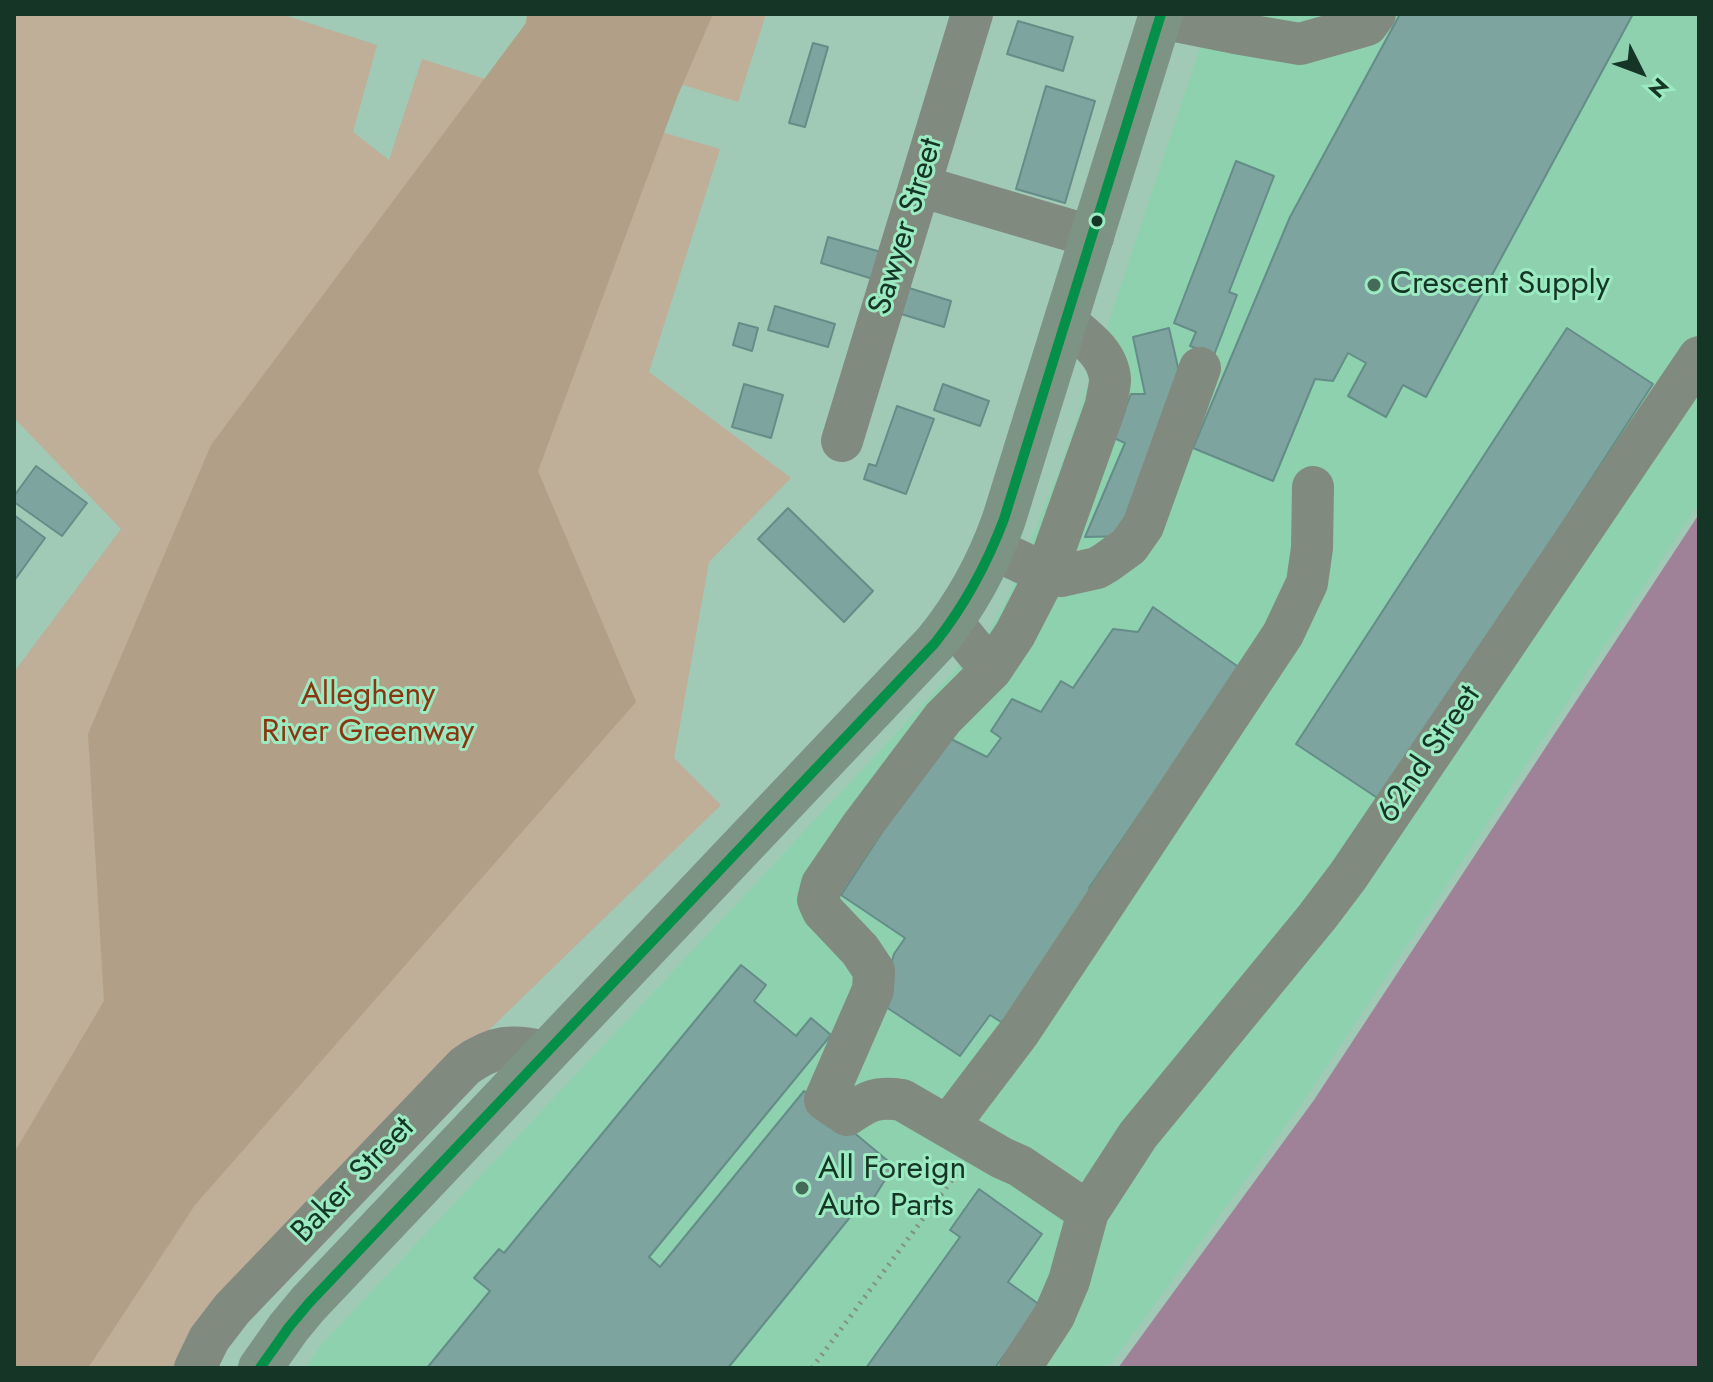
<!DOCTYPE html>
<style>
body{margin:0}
#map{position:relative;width:1713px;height:1382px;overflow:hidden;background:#a0cab5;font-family:Jost,sans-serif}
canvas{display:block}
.frame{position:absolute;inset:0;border:16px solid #153626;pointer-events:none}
.north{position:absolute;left:1601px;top:32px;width:80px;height:80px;-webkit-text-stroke:6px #9ceac1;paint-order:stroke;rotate:132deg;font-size:22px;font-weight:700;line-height:32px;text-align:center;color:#153626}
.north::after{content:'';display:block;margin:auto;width:28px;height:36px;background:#153626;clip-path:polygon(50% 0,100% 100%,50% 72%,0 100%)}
</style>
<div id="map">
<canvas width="1713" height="1382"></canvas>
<div class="frame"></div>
<div class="north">N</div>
</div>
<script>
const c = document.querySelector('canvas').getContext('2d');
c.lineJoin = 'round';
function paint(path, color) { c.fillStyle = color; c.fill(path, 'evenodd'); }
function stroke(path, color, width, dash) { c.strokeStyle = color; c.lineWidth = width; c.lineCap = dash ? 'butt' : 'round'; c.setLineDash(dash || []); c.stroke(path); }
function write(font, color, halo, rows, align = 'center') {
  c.font = font + ' Jost,sans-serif'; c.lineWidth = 6; c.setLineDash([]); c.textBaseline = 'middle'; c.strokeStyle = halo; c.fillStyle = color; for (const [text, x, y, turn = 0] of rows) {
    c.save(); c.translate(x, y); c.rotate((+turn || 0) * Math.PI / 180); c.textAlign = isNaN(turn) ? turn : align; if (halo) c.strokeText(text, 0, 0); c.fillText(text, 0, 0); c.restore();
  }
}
paint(new Path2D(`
 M1211,14H1690L1699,19V503L1308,1095L1108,1368H305L321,1345L729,912L955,670L990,629L1008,597L1063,460Z`), '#8ed1af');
paint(new Path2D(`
 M14,14H281L377,45L353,132L389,160L422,59L548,99L720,149L649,372L791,478L709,562L674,758L721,805L362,1153L182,1368H14V672L121,529L14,418Z
 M627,14H766L738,102L612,63Z`), '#bfae98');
paint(new Path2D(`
 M527,14H713L678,95L538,471L636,702L195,1205L88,1368H14V1153L104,1001L88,734L211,445L526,23Z`), '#b29f87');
paint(new Path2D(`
 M1699,514V1368H1118L1314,1100Z`), '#a08298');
const building = new Path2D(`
 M1400,14H1633L1426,397L1403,385L1386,417L1348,396L1366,363L1348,353L1333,381L1315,379L1273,481L1193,448L1290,217Z
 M1018,21L1073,37L1063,71L1007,54Z
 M813,43L828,47L805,127L789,123Z
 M1046,86L1095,101L1065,203L1016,189Z
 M1236,161L1274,176L1229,292L1237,295L1214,355L1190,346L1196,332L1174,323Z
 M828,237L881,252L873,279L821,263Z
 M909,288L951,301L944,327L901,314Z
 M775,306L835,324L828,347L768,330Z
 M739,323L758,328L752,351L733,345Z
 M1169,328L1183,389L1130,536L1085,537L1125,443L1114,438L1131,394H1145L1133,337Z
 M1567,328L1653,384L1382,801L1296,744Z
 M744,384L783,395L771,438L732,427Z
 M943,384L989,401L980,426L934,410Z
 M897,406L934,419L906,494L864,479L869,464L876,466Z
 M36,466L87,503L62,536L14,502V496Z
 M788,508L873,591L844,622L758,539Z
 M14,515L45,538L14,581Z
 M1153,607L1240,668L1089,888L1101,894L1009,1027L990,1015L960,1056L880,1003L894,954L905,938L841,895L945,736L987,757L1001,738L991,731L1012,699L1041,712L1061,681L1073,688L1113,629L1138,632Z
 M741,965L766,985L754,1001L796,1036L811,1018L831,1035L649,1257L660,1267L804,1091L894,1166L864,1213L861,1216L855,1211L728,1368H427L490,1291L474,1278L499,1249L504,1253Z
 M979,1189L1042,1234L1008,1282L1040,1305L995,1368H866L960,1237L950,1230Z`);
paint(building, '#7ea49f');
stroke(building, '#648d88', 2);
stroke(new Path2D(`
 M812,1368L957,1173`), '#819183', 5, [2, 6]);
stroke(new Path2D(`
 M1160,18L1235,33L1300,44L1367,25L1375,14
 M920,186L1093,237
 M842,441L972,14
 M994,549L1046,574L1061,576L1097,568L1107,562L1129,546L1143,526L1200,368
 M952,622L991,670L943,718L861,827L822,884L818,900L823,911L860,950L874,971L873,990L825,1100L847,1115C868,1101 876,1096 902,1100L1002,1158L1020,1166L1088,1212L1138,1135L1317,917L1348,876L1699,357
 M991,670L1015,634L1046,574L1106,405C1107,397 1110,387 1110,379C1108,353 1084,337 1066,322
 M948,1126L1020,1031L1283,634L1307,583L1312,548L1313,487
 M195,1368L209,1339L232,1309L465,1066C494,1045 513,1044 546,1052
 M1020,1368L1054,1316L1069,1281L1088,1212`), '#818a7e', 42);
stroke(new Path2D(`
 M260,1368L289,1327L309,1303L935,643C966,605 988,565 1004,519L1161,14`), '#7d9383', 44);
stroke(new Path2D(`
 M260,1368L289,1327L309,1303L935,643C965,605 987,564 1004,519L1161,14`), '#049048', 10);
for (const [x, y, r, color] of [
 [1097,221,7,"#153626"],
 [1374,285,8,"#466a58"],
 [802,1188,8,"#466a58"]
]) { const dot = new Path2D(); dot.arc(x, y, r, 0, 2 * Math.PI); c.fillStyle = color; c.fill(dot); stroke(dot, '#9ceac1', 3); }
write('32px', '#153626', '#9ceac1', [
 ["Sawyer Street",907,227,-73],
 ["62nd Street",1430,755,-56],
 ["Baker Street",354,1181,-46]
]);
write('32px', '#153626', '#9ceac1', [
 ["Crescent Supply",1390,285],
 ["All Foreign",818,1170],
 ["Auto Parts",818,1207]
], 'left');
write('32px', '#8b3612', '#9ceac1', [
 ["Allegheny",368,696],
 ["River Greenway",368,733]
]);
</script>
